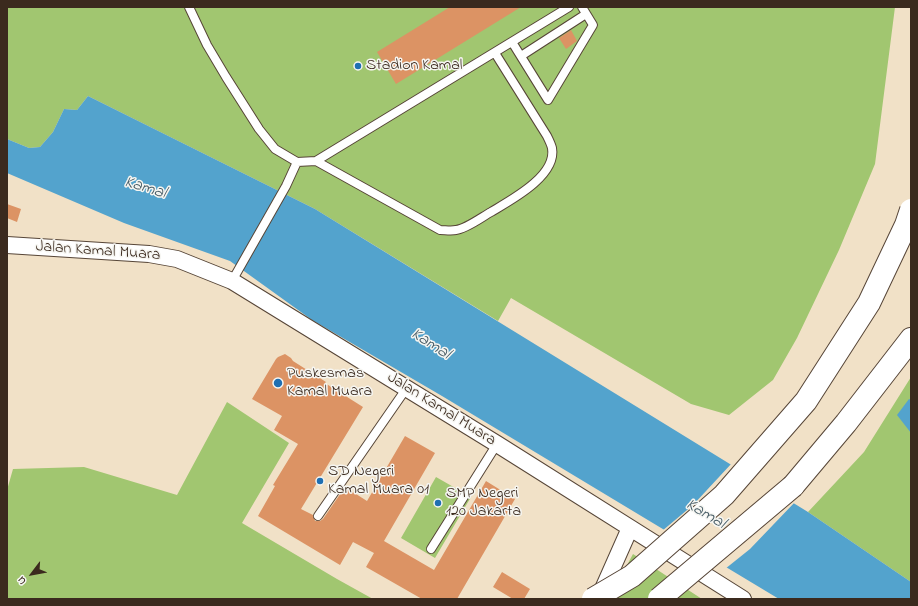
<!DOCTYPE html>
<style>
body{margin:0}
#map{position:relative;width:918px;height:606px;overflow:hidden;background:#f1e1c7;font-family:"Indie Flower",sans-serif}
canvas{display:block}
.frame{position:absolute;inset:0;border:8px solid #3b2a1e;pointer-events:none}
.north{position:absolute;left:12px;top:554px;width:40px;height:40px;-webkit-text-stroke:3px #f6f6f2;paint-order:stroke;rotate:238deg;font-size:11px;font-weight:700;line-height:16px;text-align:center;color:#3b2a1e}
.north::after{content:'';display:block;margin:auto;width:14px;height:18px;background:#3b2a1e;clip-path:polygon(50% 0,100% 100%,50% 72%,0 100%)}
</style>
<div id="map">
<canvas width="918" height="606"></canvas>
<div class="frame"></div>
<div class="north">U</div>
</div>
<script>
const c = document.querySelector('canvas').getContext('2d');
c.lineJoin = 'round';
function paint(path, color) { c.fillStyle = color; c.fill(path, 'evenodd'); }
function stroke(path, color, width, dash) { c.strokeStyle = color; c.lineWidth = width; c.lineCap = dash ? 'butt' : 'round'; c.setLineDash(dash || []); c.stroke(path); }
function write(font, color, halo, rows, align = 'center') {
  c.font = font + ' "Indie Flower",sans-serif'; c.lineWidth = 3; c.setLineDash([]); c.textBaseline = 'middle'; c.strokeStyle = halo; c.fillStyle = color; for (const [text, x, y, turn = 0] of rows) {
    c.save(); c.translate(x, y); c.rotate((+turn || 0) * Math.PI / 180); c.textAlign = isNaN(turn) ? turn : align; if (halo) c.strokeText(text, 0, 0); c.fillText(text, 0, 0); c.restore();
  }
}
paint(new Path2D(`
 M7,7H895L875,164L839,250L797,338L773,380L729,415L691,404L511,298L498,321L315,209L88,96L77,110L64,109L53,132L40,147L29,148L7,139Z
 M911,377V582L808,512L864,452Z
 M227,402L289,443L242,523L337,579L373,599H7V490L13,469L84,467L177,495Z
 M436,477L471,497L435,558L401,538Z
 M633,554L702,599H609Z`), '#a1c670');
paint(new Path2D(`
 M88,96L315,209L808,512L911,582V599H779L442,396L312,320L230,261L124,223L7,173V139L29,148L40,147L53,132L64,109L77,110Z
 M909,399L911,400V433L897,415Z`), '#53a3cd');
paint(new Path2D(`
 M732,463L795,502L750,549L725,569L662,531L693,505Z`), '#f1e1c7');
paint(new Path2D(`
 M450,7H521L396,84L377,52Z
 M571,30L577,41L566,49L559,38Z
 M7,204L21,209L17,222L7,218Z
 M285,354L291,358L293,361L326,382L325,383L363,407L301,509L313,515L315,521H320L323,519L345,487L367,501L405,436L435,453L384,541L434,570L486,481L515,499L457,599H422L366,567L374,553L353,542L340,565L258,516L275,486L273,485L298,444L274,430L282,416L252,399L276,359L278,357Z
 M502,572L530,589L524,599H513L493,587Z`), '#dc9364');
const lane = new Path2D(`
 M189,7L207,45L226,77L259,129L275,149L297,162L316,161L569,7
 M512,42L548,100L593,25L582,7
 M521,56L586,14
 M316,161L440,230C445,230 451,231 456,230C466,229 482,217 491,212C511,200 557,176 552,148C551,144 549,140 547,136L495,53
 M232,281L286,186L297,162
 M318,516L406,389
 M431,549L497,444`);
const street = new Path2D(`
 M7,245L149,254L177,259L232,281L497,444L743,599
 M599,598L630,528`);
const highway = new Path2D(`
 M793,486L846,423L911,339`);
stroke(lane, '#564537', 10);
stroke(street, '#564537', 18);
stroke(highway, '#564537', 24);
stroke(lane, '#fff', 8);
stroke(street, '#fff', 16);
stroke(highway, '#fff', 22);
const highwayBridge = new Path2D(`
 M593,599L632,576L724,495L806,401L869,303L906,225L911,210
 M659,599L793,486`);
stroke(highwayBridge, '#564537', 24, []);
stroke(highwayBridge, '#fff', 22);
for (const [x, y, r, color] of [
 [358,66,4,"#1f6fb2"],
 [278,383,5,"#1f6fb2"],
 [320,481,4,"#1f6fb2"],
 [438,503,4,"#1f6fb2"]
]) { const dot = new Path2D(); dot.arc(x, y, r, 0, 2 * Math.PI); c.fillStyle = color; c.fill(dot); stroke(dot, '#f6f6f2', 1.5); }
write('16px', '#3b2a1e', '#f6f6f2', [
 ["Stadion Kamal",366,66],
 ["Puskesmas",287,374],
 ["Kamal Muara",287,392],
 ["SD Negeri",328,472],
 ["Kamal Muara 01",328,490],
 ["SMP Negeri",446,494],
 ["120 Jakarta",446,512]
], 'left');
write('16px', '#3b2a1e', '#f6f6f2', [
 ["Jalan Kamal Muara",98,252,4],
 ["Jalan Kamal Muara",441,410,32]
]);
write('italic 17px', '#455a64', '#f6f6f2', [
 ["Kamal",145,189,17],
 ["Kamal",430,345,33],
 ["Kamal",705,515,31]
]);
</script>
